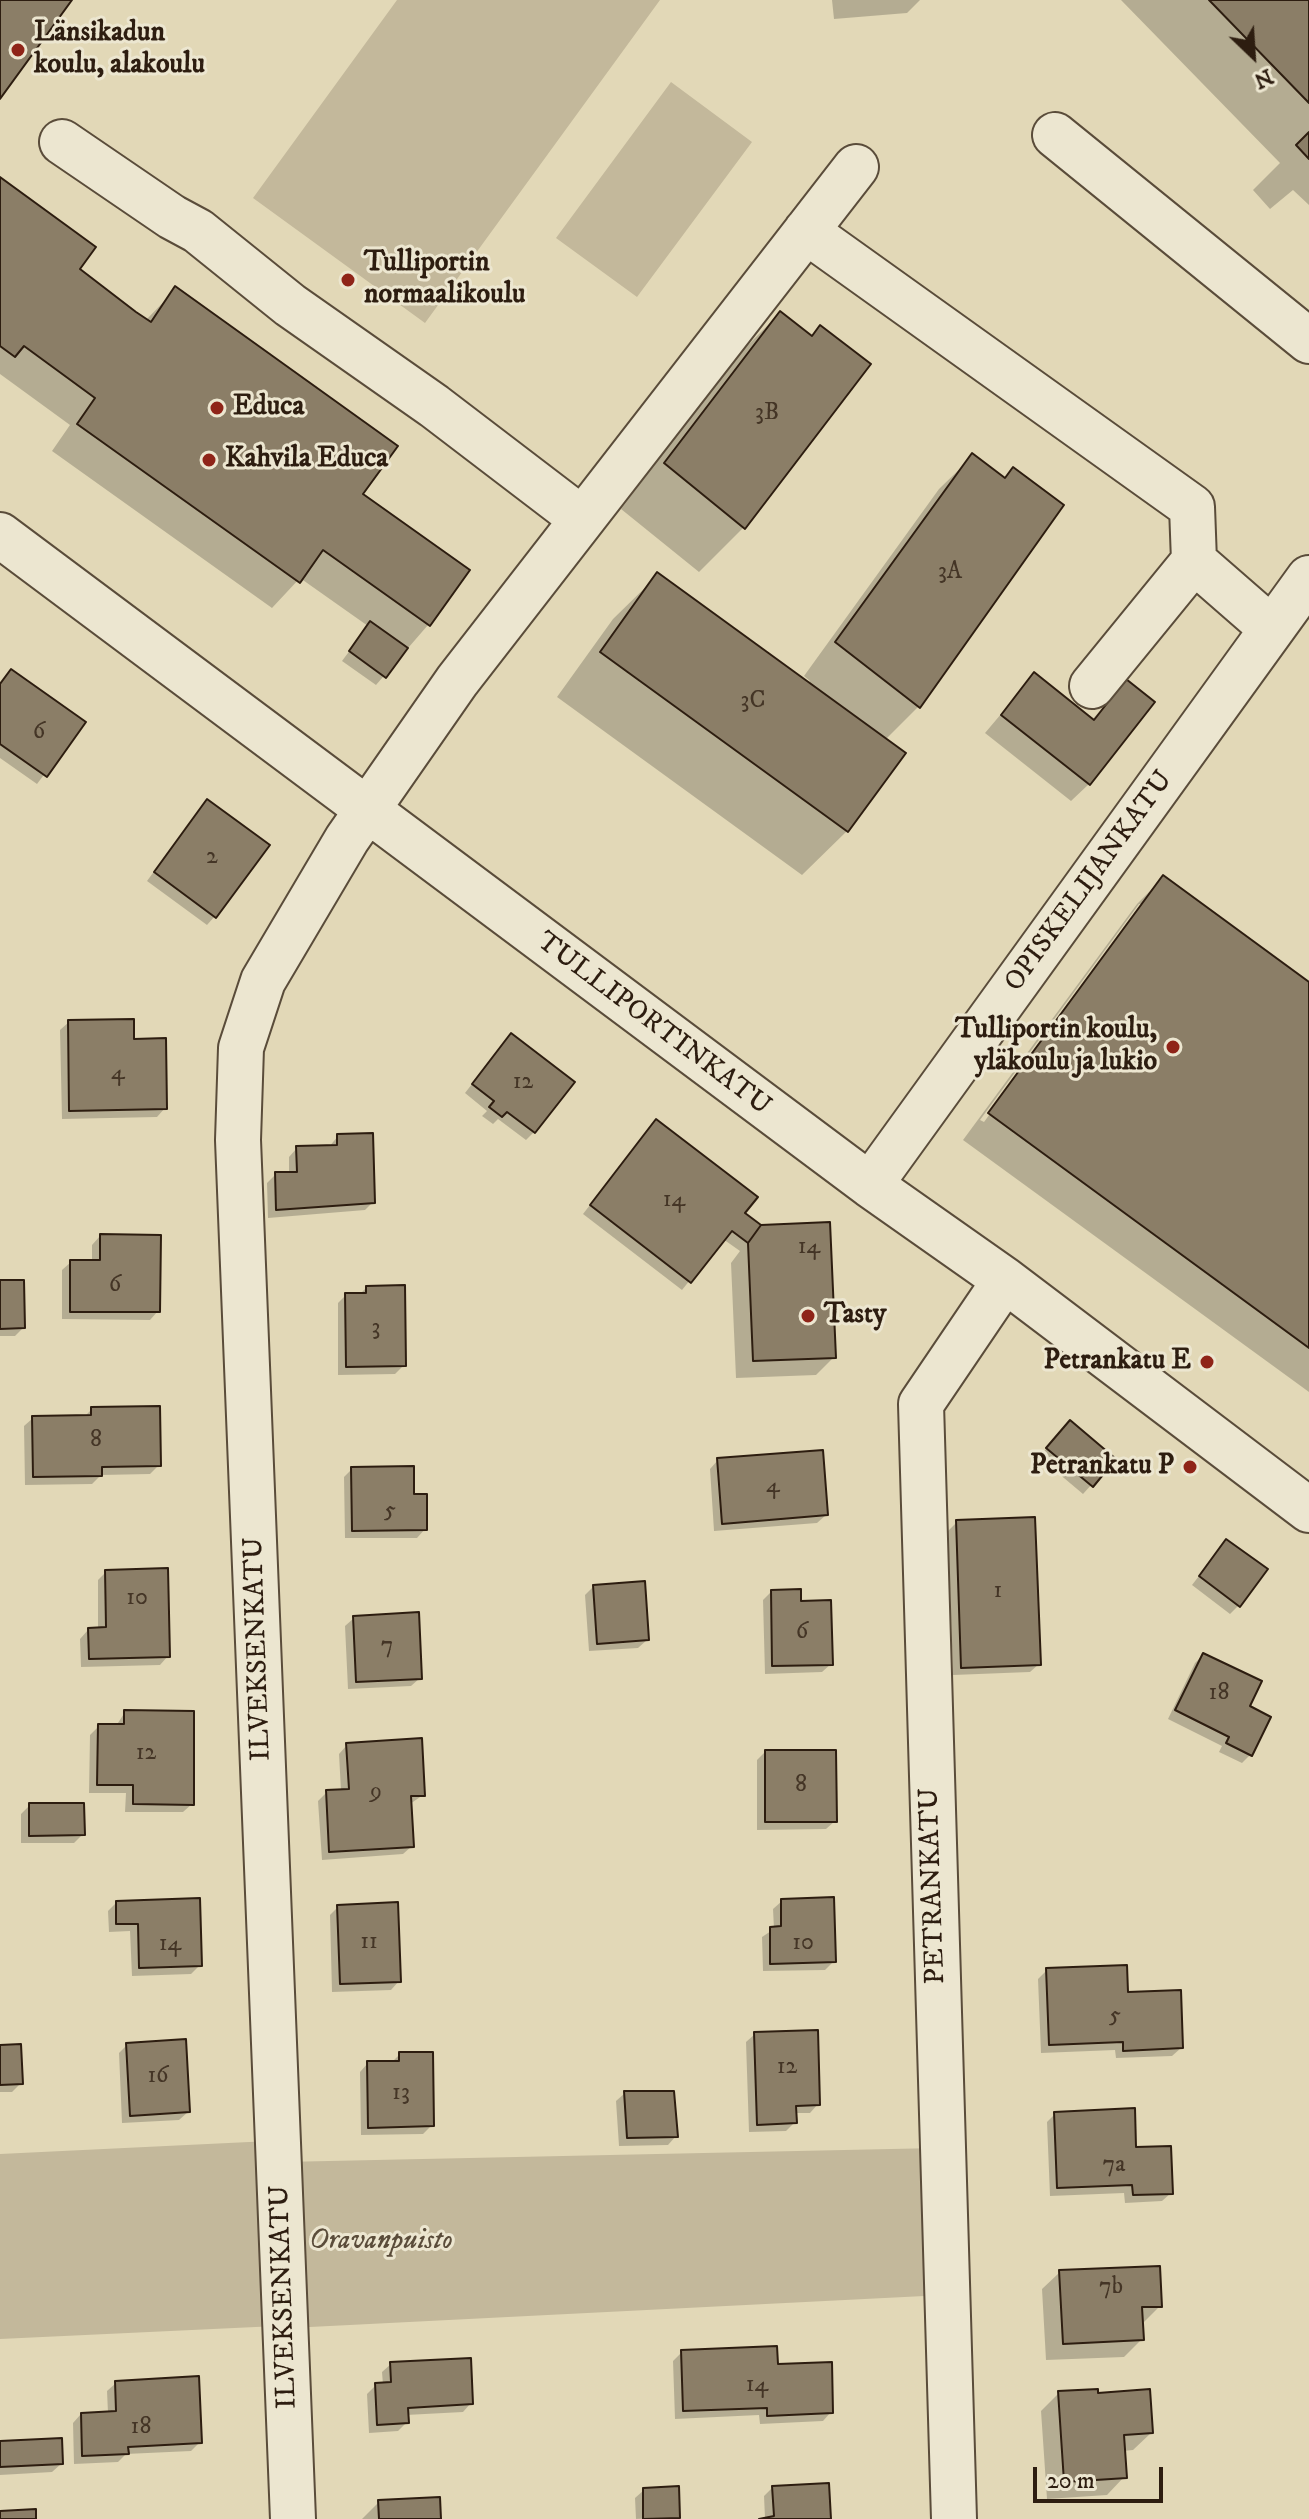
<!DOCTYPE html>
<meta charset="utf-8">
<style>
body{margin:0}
#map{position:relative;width:1309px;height:2519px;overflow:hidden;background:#e2d8b7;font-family:"IM FELL DW Pica",serif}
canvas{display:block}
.north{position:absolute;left:1213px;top:16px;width:80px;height:80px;-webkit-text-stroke:6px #ece6d0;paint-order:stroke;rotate:155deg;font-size:22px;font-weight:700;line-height:32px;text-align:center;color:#2d1d10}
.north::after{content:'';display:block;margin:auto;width:28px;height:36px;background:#2d1d10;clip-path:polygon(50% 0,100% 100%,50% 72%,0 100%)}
.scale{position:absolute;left:1033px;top:2467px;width:130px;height:36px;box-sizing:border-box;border:4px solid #2d1d10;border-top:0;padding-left:10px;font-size:24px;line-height:28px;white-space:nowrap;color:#2d1d10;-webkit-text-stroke:6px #ece6d0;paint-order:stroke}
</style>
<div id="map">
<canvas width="1309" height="2519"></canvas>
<div class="north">N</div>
<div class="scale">20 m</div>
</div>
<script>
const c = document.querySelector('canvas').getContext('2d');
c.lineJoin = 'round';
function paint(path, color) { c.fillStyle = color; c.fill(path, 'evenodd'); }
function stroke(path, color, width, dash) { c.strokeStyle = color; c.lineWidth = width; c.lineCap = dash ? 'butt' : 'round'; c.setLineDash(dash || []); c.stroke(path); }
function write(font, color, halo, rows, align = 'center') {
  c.font = font + ' "IM FELL DW Pica",serif'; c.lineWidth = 6; c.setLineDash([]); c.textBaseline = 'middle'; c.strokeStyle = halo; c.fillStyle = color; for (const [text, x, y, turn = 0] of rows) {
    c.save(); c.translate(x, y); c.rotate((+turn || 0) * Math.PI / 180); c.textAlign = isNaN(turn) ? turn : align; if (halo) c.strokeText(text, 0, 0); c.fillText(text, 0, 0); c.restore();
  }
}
paint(new Path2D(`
 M397,0H660L425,323L253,198Z
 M671,82L752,142L637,297L556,238Z
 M270,2141L277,2326L0,2339V2154Z
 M938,2148L944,2295L290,2328L282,2162Z`), '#c3b89b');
paint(new Path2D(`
 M832,0H920L907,13L834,19Z
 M1121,0H1309V205L1293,190L1270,209L1253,190L1280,163Z
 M0,180L78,270L146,320L176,289L360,494L467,571L428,625L376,685L342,661L368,626L300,578L272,608L52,451L70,425L0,374Z
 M780,313L811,337L868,364L743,528L699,572L621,509L735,358Z
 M973,456L1003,479L1013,470L1062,505L918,707L885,740L847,831L802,875L557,697L613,619L658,575L808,684L810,681L804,676L939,489Z
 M1034,675L1091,721L1126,681L1089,784L1071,801L985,733Z
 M0,684L83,723L37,784L0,758Z
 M199,810L215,916L207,925L147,881Z
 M1163,878L1309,984V1392L963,1140L1137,904ZM1139,904H1144L984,1122L980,1120Z
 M69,1022L132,1041L165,1108L157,1117L62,1119L60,1030Z
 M503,1044L534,1132L526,1140L498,1119L493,1124L482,1116L487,1111L465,1093Z
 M648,1130L743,1213L834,1357L816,1375L736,1378L731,1263L740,1251L723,1239L682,1290L583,1214Z
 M338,1136L373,1202L365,1210L268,1218L267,1183L276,1174H289V1157L297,1148L329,1147Z
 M100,1236L158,1311L150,1320L62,1319V1270L71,1262H92V1245Z
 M0,1282L23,1328L15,1336H0Z
 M366,1288L404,1365L395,1374L338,1375V1303L346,1295H359Z
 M92,1409L159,1465L150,1474L101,1475L92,1484L25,1485L24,1426L33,1418H83Z
 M1062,1431L1114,1460L1083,1494L1039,1457Z
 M718,1460L826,1515L817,1523L714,1531L710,1469Z
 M352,1469L413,1496L425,1529L417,1538H345L344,1477Z
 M957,1522L1039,1664L1030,1672L953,1675L948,1531Z
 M1226,1541L1239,1605L1230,1614L1192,1585Z
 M106,1572L168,1656L160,1665L81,1667L80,1639L88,1630H98V1580Z
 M593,1587L647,1640L638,1648L589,1651L585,1595Z
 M771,1592L799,1603L831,1664L822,1672L765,1674L763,1600Z
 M354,1618L420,1678L411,1686L348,1689L345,1626Z
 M1203,1655L1247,1707L1250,1755L1242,1763L1219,1752L1222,1746L1168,1719L1195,1663Z
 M125,1712L192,1804L183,1812H125L126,1793H89L90,1735L99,1726H116Z
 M347,1745L423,1795L410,1804L412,1846L403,1854L322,1860L318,1801L327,1792L341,1791L339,1754Z
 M765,1752L835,1821L826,1829L757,1830V1760Z
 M30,1805L83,1834L74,1843H21V1814Z
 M782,1901L834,1961L825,1970L763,1971L762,1937L774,1929L773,1909Z
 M116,1903L200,1965L191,1974L132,1976L130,1931L109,1932L108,1911Z
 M338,1907L399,1981L391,1990L332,1992L330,1915Z
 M1047,1970L1126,1994L1181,2048L1172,2056L1116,2058L1115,2050L1041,2053L1038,1979Z
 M755,2034L818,2104L810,2113H795V2122L786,2131L749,2132L746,2042Z
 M127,2045L188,2112L179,2120L122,2123L119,2053Z
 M0,2047L21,2083L12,2092H0Z
 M400,2054L432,2125L423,2134L361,2135L360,2072L368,2063H391Z
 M625,2093L676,2136L668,2145L619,2146L616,2101Z
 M1055,2114L1135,2149L1171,2193L1162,2201L1125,2203L1124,2193L1050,2196L1047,2122Z
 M1060,2272L1160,2306L1141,2325L1142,2339L1124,2357L1046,2360L1042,2289Z
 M682,2352L776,2366L831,2412L823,2421L760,2424L759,2415L675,2419L673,2361Z
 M391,2364L471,2403L463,2412L406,2415L407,2422L398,2431L369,2433L367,2394L376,2385H383L382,2372Z
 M116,2383L200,2442L191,2451L126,2454L118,2462L74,2464L73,2423L81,2414L108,2413L107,2391Z
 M1059,2393L1096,2395L1151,2433L1133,2450L1123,2451L1124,2477L1107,2495L1047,2499L1041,2411Z
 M0,2443L61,2464L52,2472L0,2475Z
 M773,2487L829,2519H759L765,2518L764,2496Z
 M644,2490L678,2517L636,2519L635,2498Z
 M379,2502L439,2519H362Z`), '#0003');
const building = new Path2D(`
 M0,0H72L0,99Z
 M1209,0H1309V103Z
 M1309,132V159L1296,145Z
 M0,177L96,247L80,269L136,312L151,322L175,286L398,446L363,494L470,570L430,626L323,550L300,583L77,424L95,398L24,346L15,357L0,346Z
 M780,311L812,336L820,325L871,364L745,529L664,463Z
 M972,453L1005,478L1013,467L1064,505L920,708L835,642Z
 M657,572L906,753L848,832L600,652Z
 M370,621L408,648L386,678L349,651Z
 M11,669L86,722L47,777L0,744V684Z
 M1034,672L1094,720L1126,679L1155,702L1090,785L1001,715Z
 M207,799L270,845L216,918L154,872Z
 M1163,875L1309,982V1348L988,1113Z
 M134,1019V1039L166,1038L167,1109L69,1111L68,1020Z
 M511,1033L575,1082L535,1133L507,1112L502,1117L489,1107L494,1101L472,1084Z
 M656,1119L758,1197L745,1213L761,1225L748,1243L732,1231L691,1283L590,1205Z
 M373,1133L375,1203L276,1210L275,1172H297L296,1146L337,1145V1134Z
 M830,1222L836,1358L753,1361L748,1243L761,1225Z
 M100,1234L161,1235L160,1312H70V1260H100Z
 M0,1280H24L25,1328L0,1329Z
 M405,1285L406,1366L346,1367L345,1293H366V1286Z
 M160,1406L161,1466L102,1467V1476L33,1477L32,1416L91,1415V1407Z
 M1070,1420L1116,1459L1093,1487L1046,1448Z
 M823,1450L828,1515L722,1524L717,1458Z
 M414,1466V1494H427V1530L352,1531L351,1467Z
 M1035,1517L1041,1665L961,1668L956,1520Z
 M1226,1539L1268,1569L1240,1607L1199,1576Z
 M168,1568L170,1657L89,1659L88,1628L106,1627L105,1570Z
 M645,1581L649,1640L597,1644L593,1585Z
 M801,1589V1601L831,1600L833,1665L772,1666L771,1590Z
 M419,1612L422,1679L356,1682L353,1616Z
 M1203,1653L1262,1681L1250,1706L1271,1717L1252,1756L1226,1743L1229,1737L1175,1710Z
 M124,1710L194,1711V1805L133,1804V1785H97L98,1724H124Z
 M422,1738L425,1796H411L414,1847L329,1852L326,1790L349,1789L346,1743Z
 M765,1750H836L837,1822H765Z
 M29,1803H84L85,1835L29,1836Z
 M834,1897L836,1962L770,1964V1927L781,1926V1899Z
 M200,1898L202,1966L139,1968L138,1924H116V1901Z
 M398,1902L401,1982L340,1984L337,1905Z
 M1127,1965L1128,1992L1181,1990L1183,2048L1123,2051V2042L1049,2045L1046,1968Z
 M818,2030L820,2105L796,2106L797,2123L757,2125L754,2032Z
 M186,2039L190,2112L130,2116L126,2043Z
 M21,2044L23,2084L0,2085V2045Z
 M399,2052H433L434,2126L368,2128L367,2061H399Z
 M624,2091H674L678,2137L627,2138Z
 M1135,2108L1136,2147L1171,2146L1173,2194L1133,2195L1132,2185L1057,2188L1054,2112Z
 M1160,2266L1162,2307H1142L1144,2340L1063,2344L1059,2270Z
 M777,2346L778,2364L832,2362L833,2413L767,2416V2408L683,2411L681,2350Z
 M471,2358L473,2404L408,2408L409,2423L377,2425L375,2383L391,2382L390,2362Z
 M199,2376L202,2443L128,2447L129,2454L82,2456L81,2413L116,2411L115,2381Z
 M1098,2389V2393L1150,2389L1153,2433L1124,2435L1127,2478L1064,2482L1058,2391Z
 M62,2438L63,2464L0,2467V2441Z
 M829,2483L831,2519H759L774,2516L772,2486Z
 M679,2486L680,2518L643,2519V2488Z
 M440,2497L441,2519H379L378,2500Z
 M36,2509V2519H0V2511Z`);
paint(building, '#8b7e67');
stroke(building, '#2d1d10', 2);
const minor = new Path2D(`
 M1055,135L1309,341
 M62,142L172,217L198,231L290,305L434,406L582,519
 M806,231L1192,507L1194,561L1092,686
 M0,535L870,1185L1005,1280L1309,1510
 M1194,561L1272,629
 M870,1185L1309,578
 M293,2519L238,1140L241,1048L263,981L347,839L457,681L856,167
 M954,2519L921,1404L1005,1280`);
stroke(minor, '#5a4c3a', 48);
stroke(minor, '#ece6d0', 44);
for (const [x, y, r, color] of [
 [18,50,8,"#8f2418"],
 [348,280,8,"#8f2418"],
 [217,408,8,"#8f2418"],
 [209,460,8,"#8f2418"],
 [1173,1047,8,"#8f2418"],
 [808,1316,8,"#8f2418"],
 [1207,1362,8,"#8f2418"],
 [1190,1467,8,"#8f2418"]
]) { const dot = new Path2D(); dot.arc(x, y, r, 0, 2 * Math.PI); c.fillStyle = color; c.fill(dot); stroke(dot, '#ece6d0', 3); }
write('24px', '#443526', null, [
 ["3B",767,414],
 ["3A",950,573],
 ["3C",753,702],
 ["6",39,733],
 ["2",212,858],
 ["4",118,1074],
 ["12",523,1083],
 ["14",674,1201],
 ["14",809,1248],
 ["6",115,1286],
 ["3",376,1329],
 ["8",96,1441],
 ["4",773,1487],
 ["5",390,1512],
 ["1",998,1592],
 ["10",137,1599],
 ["6",802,1633],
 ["7",387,1647],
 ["18",1219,1694],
 ["12",146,1754],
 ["8",801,1786],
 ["9",376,1793],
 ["11",369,1943],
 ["10",803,1944],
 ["14",170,1945],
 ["5",1115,2017],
 ["12",787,2068],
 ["16",158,2077],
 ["13",401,2094],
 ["7a",1114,2166],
 ["7b",1111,2288],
 ["14",757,2386],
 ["18",141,2428]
]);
write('bold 28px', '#2d1d10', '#ece6d0', [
 ["Länsikadun",34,34],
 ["koulu, alakoulu",34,66],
 ["Tulliportin",364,264],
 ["normaalikoulu",364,296],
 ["Educa",233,408],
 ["Kahvila Educa",225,460],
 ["Tulliportin koulu,",1157,1031,"right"],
 ["yläkoulu ja lukio",1157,1063,"right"],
 ["Tasty",824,1316],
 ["Petrankatu E",1191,1362,"right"],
 ["Petrankatu P",1174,1467,"right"]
], 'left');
write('28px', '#2d1d10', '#ece6d0', [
 ["OPISKELIJANKATU",1090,882,-54],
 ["TULLIPORTINKATU",653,1025,37],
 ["ILVEKSENKATU",259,1649,-92],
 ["PETRANKATU",934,1886,-92],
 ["ILVEKSENKATU",285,2297,-92]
]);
write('italic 28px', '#5a4c3a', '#ece6d0', [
 ["Oravanpuisto",381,2242]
]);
</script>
